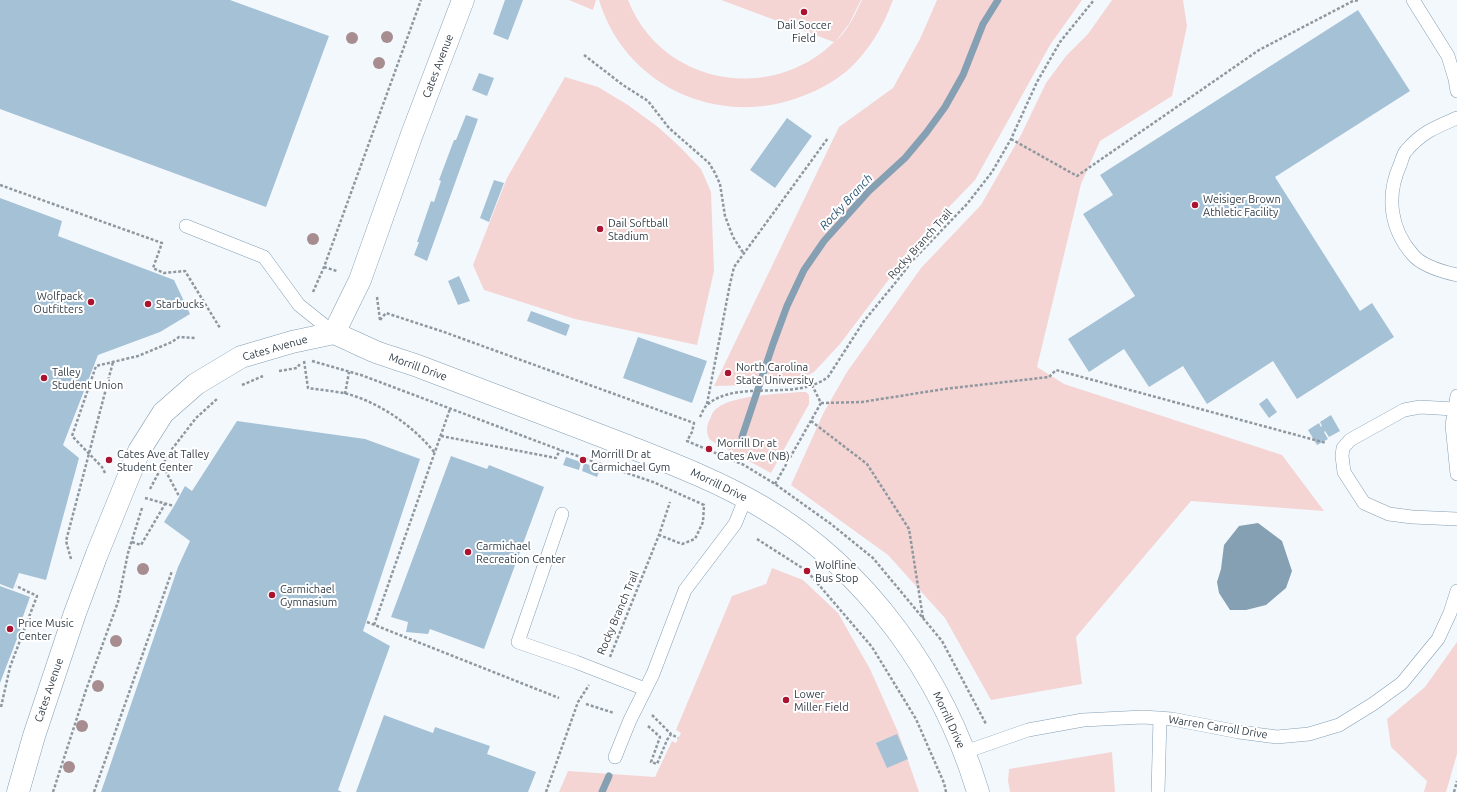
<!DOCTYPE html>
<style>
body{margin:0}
canvas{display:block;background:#f3f8fd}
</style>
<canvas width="1457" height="792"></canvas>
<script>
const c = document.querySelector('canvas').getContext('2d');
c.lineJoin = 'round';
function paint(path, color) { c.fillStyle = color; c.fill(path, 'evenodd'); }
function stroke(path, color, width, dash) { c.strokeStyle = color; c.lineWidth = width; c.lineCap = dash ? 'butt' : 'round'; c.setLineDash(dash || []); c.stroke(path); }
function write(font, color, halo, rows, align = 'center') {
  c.font = font + ' Ubuntu,sans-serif'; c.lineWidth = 4; c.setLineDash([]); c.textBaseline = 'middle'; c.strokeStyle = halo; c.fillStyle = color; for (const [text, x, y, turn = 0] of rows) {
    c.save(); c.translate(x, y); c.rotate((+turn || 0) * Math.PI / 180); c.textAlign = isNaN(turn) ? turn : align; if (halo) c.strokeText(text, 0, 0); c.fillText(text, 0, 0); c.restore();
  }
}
paint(new Path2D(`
 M569,0H596L593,10Z
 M599,0H628C661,85 771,104 834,42L721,0H861L849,24L836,41C848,30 855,15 862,0H893C883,27 869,51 848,70C834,82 817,91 800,97C718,128 625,86 599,0Z
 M937,0H1082L1050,45L975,180L924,233L840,344L814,372L790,384L714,386L839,127L893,88L920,39Z
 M1112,0H1183L1187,26L1172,96L1100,141L1081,184L1037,367L1064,384L1282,455L1324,511L1191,501L1076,637L1082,684L991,700L945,618L888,555L791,485L824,412L847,372L921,268L981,205L1021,135L1046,83L1066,56L1088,34Z
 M565,77L598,87L628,105L658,127L679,146L701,169L711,192L714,271L697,345L575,319L484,290L473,265L507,178Z
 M801,392H806L809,395V404L771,473L710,440C706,433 706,426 710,419C711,417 712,413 714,411C727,395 780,394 801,392Z
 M772,568L803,580L838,613L870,669L898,732L919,792H559L568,771L655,777L672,741L676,743L681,733L676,730L732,596L766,584Z
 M1457,642V754L1446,792H1424L1427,781L1391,747L1387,719L1425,687Z
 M1112,752L1115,792H1010L1008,781L1009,769Z`), '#f4d5d4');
paint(new Path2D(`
 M1258,523L1282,541L1292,571L1286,588L1266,605L1246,610H1230L1219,593L1217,582L1221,569L1224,545L1239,526Z`), '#859fb3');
stroke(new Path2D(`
 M742,437L773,344L787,306L804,270L824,241L869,191L905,158L926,133L945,107L963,75L983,24L998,0
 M602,792L609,776`), '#859fb3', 7);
paint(new Path2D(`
 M0,0H230L329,36L266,207L0,109Z
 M505,0H523L508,40L493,34Z
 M1358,10L1410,91L1275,177L1360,311L1372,303L1394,337L1297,399L1273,361L1207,404L1183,366L1149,387L1124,349L1089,372L1068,339L1135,296L1083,214L1113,195L1100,175Z
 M479,73L494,78L487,96L472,90Z
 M466,115L478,119L427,261L414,255L419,242H417L431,201L434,202L441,181L439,180L454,140H456Z
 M787,118L812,136L775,188L750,170Z
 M494,180L504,183L489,222L480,218Z
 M0,198L62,221L58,236L174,280L190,314L160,332L98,355L63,445L79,458L46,580L19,573L13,589L0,584Z
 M459,276L470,301L458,305L448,281Z
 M531,311L570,325L566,336L527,321Z
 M638,337L707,361L692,403L623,378Z
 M1267,398L1277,412L1269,418L1259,404Z
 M1331,415L1340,431L1329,437L1325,431L1324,432L1328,439L1317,445L1308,430L1319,423L1321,427L1322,426L1320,422Z
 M237,421L365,439L420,459L363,631L390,646L338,790L342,792H101L178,567L190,541L164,522L174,506L185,486L192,491Z
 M451,456L487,469L489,465L544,487L484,649L430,629L428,634L406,632L408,622L391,617Z
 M566,457L581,462L579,470L563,465Z
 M584,463L600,469L597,477L582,471Z
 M0,586L30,597L21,622L23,623L0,683Z
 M384,715L433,733L435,727L490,746L487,754L536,772L528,792H356Z
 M897,734L908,759L887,768L876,743Z`), '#a5c1d6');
const service = new Path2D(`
 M1413,0L1448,56L1455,79L1457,91
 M1457,118C1436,127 1422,132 1406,151C1403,154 1402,160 1400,165C1386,196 1390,229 1413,255C1422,266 1444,272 1457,275
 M186,226L264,257L299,305L334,333
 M1457,396L1452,425L1457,474
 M1454,409L1420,407L1404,410L1350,440L1343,448L1342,456L1344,472L1364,503L1389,514L1412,517L1457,519
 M562,514L518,642L576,662L645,689
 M965,752L1028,730L1083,720L1143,717L1172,719L1239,732L1277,737L1309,734L1339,725L1373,704L1402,683L1438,639L1450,613L1457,591
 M615,757L630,720L653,674L685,590L735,524L746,497
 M1158,792L1160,718`);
const tertiary = new Path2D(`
 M334,333C348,339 362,346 376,352C392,358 408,362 423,368C491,394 558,419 625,445C673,464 718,481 762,507C867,569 943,676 978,792
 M334,333L360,280L412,134L463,0
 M18,792L34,736L75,613L97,554L139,451L163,413L196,384L241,357L292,342L334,333`);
stroke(service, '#849fb4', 14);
stroke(tertiary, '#849fb4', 23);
stroke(new Path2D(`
 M584,55L623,85L648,101L669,128L709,163L715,173L720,184L725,216L733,237L744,254
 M1011,139L1077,176L1259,50L1353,1L1359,0
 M0,185L162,243L153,268L164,273L185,271L220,328
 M324,267L337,271
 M313,292L324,267L421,0
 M377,297L380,320
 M380,320L386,313L444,332L694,423L692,432L687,441L744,465L775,484L831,524L873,558L942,641L986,724
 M304,361L308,388C321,390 335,391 348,394C382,404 413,426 435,453
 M312,361L361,375L563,451L653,482L704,505L703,522L695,539L682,544L659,535
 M279,371L297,368L300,364
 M242,385L263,376
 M812,385L821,403
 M345,394L349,372
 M821,403L862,402L944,389L1049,377L1056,370L1326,443
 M707,404L730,284L734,267L828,138
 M700,417C702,413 704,407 708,404C739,379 795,402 828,377L864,321L896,282L913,260L967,204L992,172L1011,139L1037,82L1060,42L1094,0
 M811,421L867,464L909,529L923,618
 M441,436L556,458L560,450
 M163,466L179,496
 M105,473L102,467L72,436L96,366L138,356L172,342L179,337L196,338
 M775,484L821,403
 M150,489L169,453L196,418L217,399
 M145,498L174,506
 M757,539L807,571L872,647L916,719L944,783L946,792
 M132,542L141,545L165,504
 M71,559L66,541L113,362
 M367,622L559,698
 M374,625L450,409
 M610,657L659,535L670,502
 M586,704L614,713
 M1,707L10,667L37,596L16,586
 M652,715L671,734
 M648,726L660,737L651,762L657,764L667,740L671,734L678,738
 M53,792L86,690L118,602L128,553L142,508
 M94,792L172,571
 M546,792L578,702L589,685
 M1454,792L1457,781`), '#8f989f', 2.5, [3, 2]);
stroke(service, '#fff', 13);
stroke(tertiary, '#fff', 22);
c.fillStyle = '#a78d90';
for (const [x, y] of [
 [387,37],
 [352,38],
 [379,63],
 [313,239],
 [143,569],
 [116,641],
 [98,686],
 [82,726],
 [69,767]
]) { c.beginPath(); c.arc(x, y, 6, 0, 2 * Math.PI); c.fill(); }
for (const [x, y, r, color] of [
 [804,12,4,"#aa1430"],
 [1195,205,4,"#aa1430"],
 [600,229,4,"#aa1430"],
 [91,302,4,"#aa1430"],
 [148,304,4,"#aa1430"],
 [728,373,4,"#aa1430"],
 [44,378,4,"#aa1430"],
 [709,449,4,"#aa1430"],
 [109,460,4,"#aa1430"],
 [583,460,4,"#aa1430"],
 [468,552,4,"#aa1430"],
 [807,571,4,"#aa1430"],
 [272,595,4,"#aa1430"],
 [10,629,4,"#aa1430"],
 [786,700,4,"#aa1430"]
]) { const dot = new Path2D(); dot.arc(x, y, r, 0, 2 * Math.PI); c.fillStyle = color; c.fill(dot); stroke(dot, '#fff', 1.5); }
write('11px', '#323d46', '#fff', [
 ["Dail Soccer",804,25,"center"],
 ["Field",804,38,"center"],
 ["Weisiger Brown",1203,199],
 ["Athletic Facility",1203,212],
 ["Dail Softball",608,223],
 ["Stadium",608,236],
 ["Wolfpack",83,296,"right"],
 ["Outfitters",83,309,"right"],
 ["Starbucks",156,304],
 ["North Carolina",736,367],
 ["State University",736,380],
 ["Talley",52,372],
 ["Student Union",52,385],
 ["Morrill Dr at",717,443],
 ["Cates Ave (NB)",717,456],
 ["Cates Ave at Talley",117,454],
 ["Student Center",117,467],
 ["Morrill Dr at",591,454],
 ["Carmichael Gym",591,467],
 ["Carmichael",476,546],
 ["Recreation Center",476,559],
 ["Wolfline",815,565],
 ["Bus Stop",815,578],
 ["Carmichael",280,589],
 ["Gymnasium",280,602],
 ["Price Music",18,623],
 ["Center",18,636],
 ["Lower",794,694],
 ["Miller Field",794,707]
], 'left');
write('11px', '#323d46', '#fff', [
 ["Cates Avenue",438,66,-69],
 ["Rocky Branch Trail",920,244,-48],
 ["Cates Avenue",275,348,-16],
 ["Morrill Drive",418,367,20],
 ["Morrill Drive",719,485,26],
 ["Rocky Branch Trail",618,613,-67],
 ["Cates Avenue",49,690,-71],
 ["Morrill Drive",949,720,65],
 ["Warren Carroll Drive",1218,727,9]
]);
write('italic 12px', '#285473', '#fff', [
 ["Rocky Branch",846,202,-47]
]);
</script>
